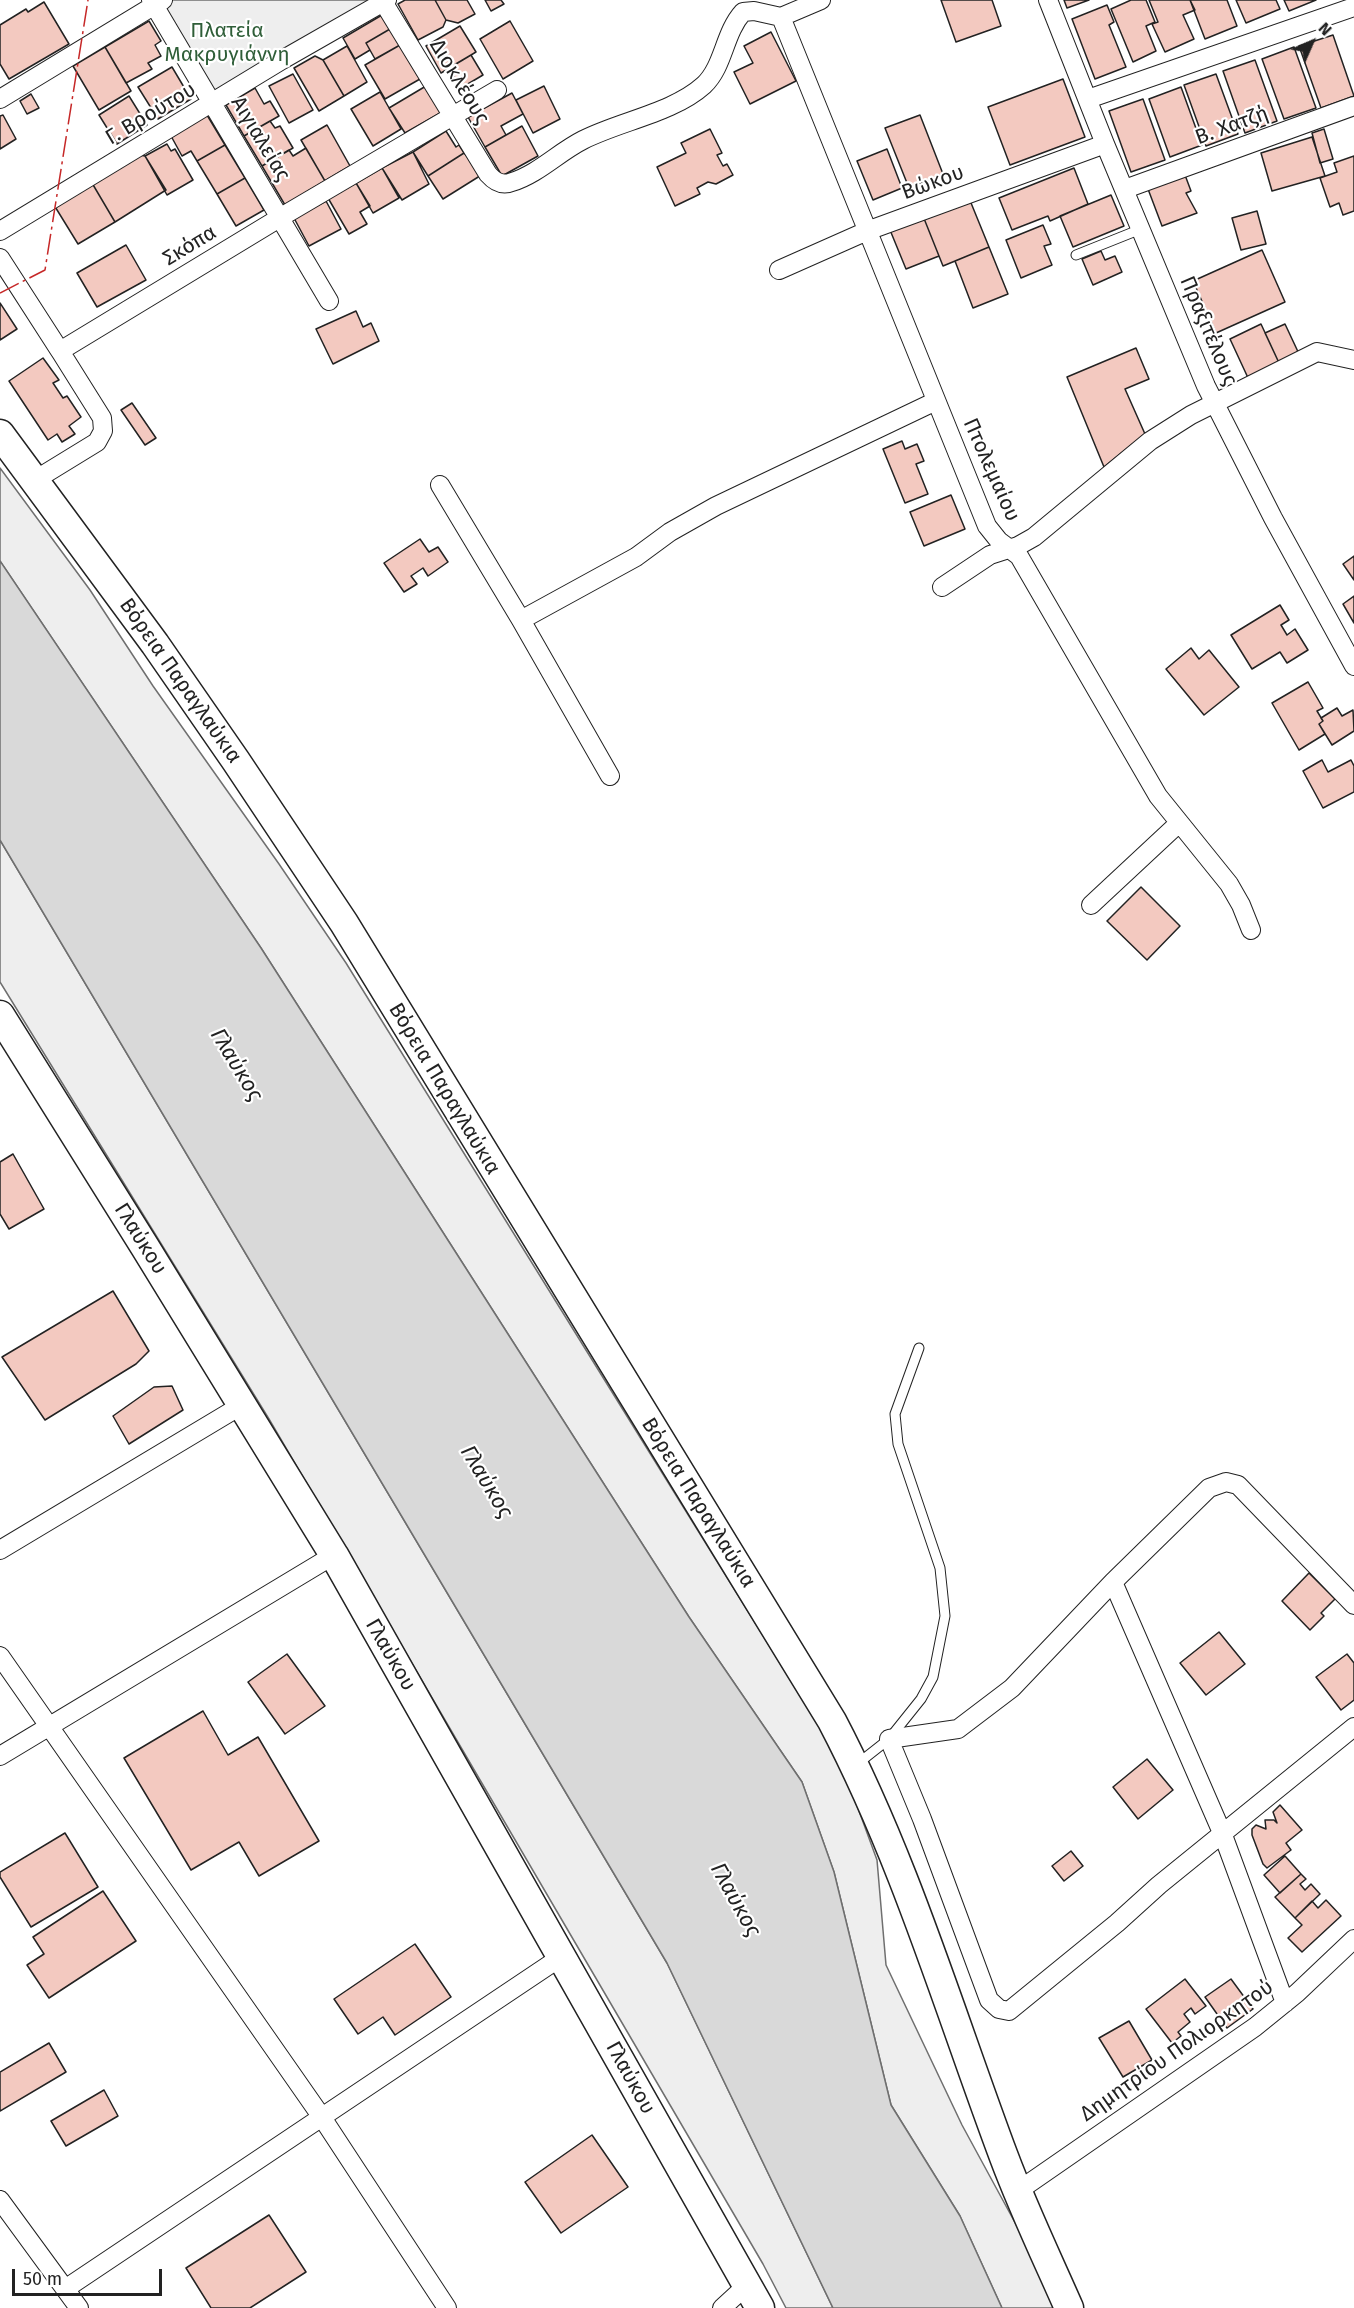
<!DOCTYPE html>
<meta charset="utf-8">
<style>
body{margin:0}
#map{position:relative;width:1354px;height:2308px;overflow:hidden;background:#fff;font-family:"Fira Sans",sans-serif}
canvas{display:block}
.north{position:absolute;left:1282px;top:12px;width:60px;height:60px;-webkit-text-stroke:4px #fff;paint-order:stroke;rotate:45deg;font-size:16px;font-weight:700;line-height:24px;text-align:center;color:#222}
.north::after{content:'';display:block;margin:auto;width:21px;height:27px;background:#222;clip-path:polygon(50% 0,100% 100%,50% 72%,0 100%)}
.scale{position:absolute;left:12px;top:2269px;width:150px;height:27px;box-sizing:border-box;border:3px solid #222;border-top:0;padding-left:8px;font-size:18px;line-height:21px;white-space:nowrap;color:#222;-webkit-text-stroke:4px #fff;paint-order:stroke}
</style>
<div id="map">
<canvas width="1354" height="2308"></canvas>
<div class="north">N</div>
<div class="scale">50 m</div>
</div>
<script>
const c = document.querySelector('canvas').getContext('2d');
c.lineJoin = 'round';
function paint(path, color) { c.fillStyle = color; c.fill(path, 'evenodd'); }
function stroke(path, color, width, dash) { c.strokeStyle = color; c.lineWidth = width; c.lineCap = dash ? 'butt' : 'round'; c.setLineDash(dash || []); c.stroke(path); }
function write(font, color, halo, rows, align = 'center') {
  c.font = font + ' "Fira Sans",sans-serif'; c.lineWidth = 4.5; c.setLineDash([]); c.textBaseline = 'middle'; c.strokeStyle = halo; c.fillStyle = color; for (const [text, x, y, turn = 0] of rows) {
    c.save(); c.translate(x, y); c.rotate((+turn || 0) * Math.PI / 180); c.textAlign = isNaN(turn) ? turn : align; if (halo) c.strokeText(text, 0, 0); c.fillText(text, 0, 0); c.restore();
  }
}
const green = new Path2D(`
 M163,0H382L212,103L154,6Z
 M0,468L90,590L153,686L279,864L346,963L829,1742L848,1781L877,1860L886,1965L962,2125L1044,2276L1057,2308H1002L960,2216L891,2105L834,1872L802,1782L689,1617L261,948L0,561Z
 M0,840L667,1963L833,2308H786L763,2264L269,1419L0,982Z`);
paint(green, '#eee');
stroke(green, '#6f6f6f', 1.5);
const water = new Path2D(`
 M0,561L261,948L689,1617L802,1782L834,1872L891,2105L960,2216L1002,2308H833L667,1963L0,840Z`);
paint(water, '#d9d9d9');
stroke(water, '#6f6f6f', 1.5);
const building = new Path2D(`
 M405,0H435L446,20L443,27L418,40L398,4Z
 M435,0H467L475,14L458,23L446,20Z
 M485,0H501L504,4L491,11Z
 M941,0H992L1001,26L956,42Z
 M1064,0H1089L1067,8Z
 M1131,0H1146L1155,22L1146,26L1156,51L1133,62L1111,9Z
 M1149,0H1190L1195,10L1183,15L1194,39L1165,52L1152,24L1158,22Z
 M1190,0H1227L1237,26L1205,39Z
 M1236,0H1276L1280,9L1246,23Z
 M1284,0H1316L1289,11Z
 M44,2L69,44L9,79L0,64V25L26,9L28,12Z
 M1107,5L1114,22L1109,25L1126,67L1095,79L1072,19Z
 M382,15L390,29L366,43L370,50L355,59L343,38Z
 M149,21L161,41L155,45L161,56L148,63L152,69L126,83L105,47Z
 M510,21L533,61L503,79L480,39Z
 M460,26L476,52L441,73L426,46Z
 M390,29L400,45L375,59L366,43Z
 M771,32L796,81L750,104L734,72L753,63L744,46Z
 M1333,35L1354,96L1321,108L1299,46Z
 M400,45L420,79L385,99L365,65Z
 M347,46L367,82L344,96L323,60Z
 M105,47L131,91L99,110L73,66Z
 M1294,47L1316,108L1284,119L1262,59Z
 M471,55L483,75L461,88L449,68Z
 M315,56L323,60L344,96L319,111L294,68Z
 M1255,60L1277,121L1245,133L1223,71Z
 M172,67L191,99L158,119L138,87Z
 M293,74L313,110L289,123L269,86Z
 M1216,74L1238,134L1206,146L1184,85Z
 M1063,79L1085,137L1010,165L988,107Z
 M426,86L442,112L405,133L389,108Z
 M544,86L560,119L533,133L516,100Z
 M1181,87L1202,145L1170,157L1149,99Z
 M255,88L264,104L270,101L279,116L244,136L226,105Z
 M380,92L401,129L373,146L351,109Z
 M512,93L523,114L501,126L506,135L485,147L468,117Z
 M31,94L39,108L27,114L20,101Z
 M129,96L147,125L117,144L99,115Z
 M1143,99L1165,160L1131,172L1109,111Z
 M3,115L16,139L0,149V116Z
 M207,115L225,145L197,161L191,151L182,156L171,136Z
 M920,115L943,174L909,188L885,128Z
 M270,121L275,128L280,126L293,148L262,166L244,136Z
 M327,125L350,166L325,181L301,140Z
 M522,126L538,156L502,176L485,147Z
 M710,129L722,153L717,155L723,166L727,164L733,175L716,184L708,182L697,188L700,194L675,206L657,167L686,153L681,143Z
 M1324,129L1333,159L1320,163L1312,133Z
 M446,131L456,147L459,145L464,153L428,176L413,152Z
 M1312,137L1325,176L1272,191L1261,153Z
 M167,144L171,151L175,149L193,180L167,195L145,156Z
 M225,145L245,178L217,194L197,161Z
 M306,148L325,181L285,205L262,166L289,150L293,156Z
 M887,149L902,188L873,200L857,161Z
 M413,152L429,184L402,200L382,168Z
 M464,153L483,174L443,199L428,176Z
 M140,155L145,156L166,190L115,222L92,183Z
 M1354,156V211L1343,215L1339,203L1330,207L1320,178L1337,172L1334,163Z
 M382,168L399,198L373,213L356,183Z
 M1074,168L1088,204L1050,221L1048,216L1012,230L999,198Z
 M1185,175L1191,191L1186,193L1197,213L1162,226L1148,189Z
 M245,178L264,210L236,226L217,194Z
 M92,183L115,222L78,244L54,205Z
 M356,183L370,206L360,212L367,224L349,234L328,198Z
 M1111,195L1124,226L1073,247L1060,216Z
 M969,198L989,247L943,266L923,216Z
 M326,201L341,229L309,246L294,218Z
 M1257,211L1266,244L1241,250L1232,218Z
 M923,216L939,256L906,269L890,230Z
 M1043,225L1051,244L1044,246L1052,265L1021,278L1006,240Z
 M126,245L146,280L97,307L77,273Z
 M989,247L1008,294L973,308L955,261Z
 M1262,250L1285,302L1216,333L1193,281Z
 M1101,251L1105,260L1115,256L1122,272L1093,285L1082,259Z
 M0,303L17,329L0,340Z
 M356,311L363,327L371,323L379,341L333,364L316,329Z
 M1261,324L1280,365L1249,380L1230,339Z
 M1285,324L1300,356L1280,365L1265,333Z
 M1136,348L1149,379L1125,389L1145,434L1104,467L1067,377Z
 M43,358L59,380L53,383L63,398L67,396L81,417L69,426L75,434L62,442L57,434L48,440L9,381Z
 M132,403L156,438L145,445L121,410Z
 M902,441L905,449L917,444L924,461L916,464L928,494L905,503L883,449Z
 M951,495L965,529L924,546L910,512Z
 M420,539L429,552L438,547L448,562L428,576L423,568L411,576L417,584L404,592L384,563Z
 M1354,556V580L1343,564Z
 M1354,596V623L1343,604Z
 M1280,605L1289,620L1281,625L1287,635L1295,629L1308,650L1287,663L1280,652L1252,669L1231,635Z
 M1191,648L1199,659L1209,650L1239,687L1204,715L1166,669Z
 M1308,682L1323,708L1317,711L1323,721L1319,724L1325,734L1299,750L1272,703Z
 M1337,708L1342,716L1353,710L1354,731L1332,745L1319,724L1323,721L1321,718Z
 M1322,760L1328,772L1351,760L1354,766V792L1323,808L1303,771Z
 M1141,887L1180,926L1147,960L1107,921Z
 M13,1154L44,1209L9,1229L0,1214V1162Z
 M113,1291L149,1351L136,1364L45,1420L2,1357Z
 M172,1386L183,1410L129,1444L113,1416L154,1387Z
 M1309,1573L1335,1599L1321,1613L1324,1616L1310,1630L1282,1601Z
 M1219,1632L1245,1664L1206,1695L1180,1663Z
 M287,1654L325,1706L285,1734L248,1682Z
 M1347,1654L1354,1663V1700L1341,1710L1316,1677Z
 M203,1711L228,1755L258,1737L319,1841L259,1876L239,1842L191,1870L124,1758Z
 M1147,1759L1173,1790L1138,1819L1113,1787Z
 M1280,1805L1302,1830L1286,1843L1291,1850L1267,1868L1263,1864L1252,1835V1829L1256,1825L1266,1829L1265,1820H1274L1277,1823L1273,1812Z
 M65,1833L98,1887L31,1927L0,1877V1872Z
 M1071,1851L1083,1866L1064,1881L1052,1866Z
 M1285,1856L1301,1874L1280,1893L1264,1875Z
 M1301,1874L1306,1879L1300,1884L1305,1890L1311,1884L1320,1894L1295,1918L1275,1897Z
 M103,1891L136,1941L49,1998L27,1965L44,1954L33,1937Z
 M1326,1900L1341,1916L1302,1952L1288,1938L1302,1925L1295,1918L1312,1901L1318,1908Z
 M415,1944L451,1997L395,2035L383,2017L358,2034L334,1999Z
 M1185,1979L1206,2006L1195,2014L1191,2008L1184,2014L1190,2022L1178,2032L1181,2036L1172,2043L1146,2009Z
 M1231,1979L1253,2009L1227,2028L1205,1997Z
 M1129,2021L1152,2060L1123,2077L1099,2038Z
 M49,2043L66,2072L0,2111V2072Z
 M104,2090L118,2116L66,2146L51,2121Z
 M592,2135L628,2187L561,2233L525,2182Z
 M269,2215L306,2272L250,2308H211L186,2268Z`);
paint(building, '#f3c9c0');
stroke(building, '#222', 1.5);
const service = new Path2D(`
 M1076,255L1141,229
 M856,1765L889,1739L921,1699L933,1677L945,1616L940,1568L898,1444L895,1414L919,1348`);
const minor = new Path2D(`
 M151,0L329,301
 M382,0L488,174C495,182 502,186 512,182C538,174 559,152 583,140C620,121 673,113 704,85C724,66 724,33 743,12L754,11L781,17L821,0
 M1048,0L1105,144L1206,386L1273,518L1354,666
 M781,17L987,526L999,541L1019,556L1158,796L1229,884L1241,905L1251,930
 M0,99L163,0
 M1088,99L1351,8
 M1125,189L1354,106
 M0,231L282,60L387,0
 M0,258L60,351
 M779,270L867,231L1105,144
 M35,480L97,442L103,431L102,418L60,351L281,217L497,90
 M440,485L521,620L610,776
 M942,587L990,555L1018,546L1034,537L1150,441L1191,415L1317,352L1354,360
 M521,620L636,557L670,532L716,506L936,401
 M1091,905L1179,823
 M0,1550L242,1405
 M1113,1582L1223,1835L1285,2003
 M1354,1605L1238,1485L1226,1482L1209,1488L1113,1582L1012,1688L958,1729L889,1739L922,1819L989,2000L999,2009L1009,2011L1117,1923L1159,1885L1354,1727
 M0,1656L321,2116L447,2308
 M0,1756L334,1555
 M1018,2191L1255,2027L1297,1993L1354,1939
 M0,2200L79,2308
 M65,2289L561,1957
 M722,2308L747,2285`);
const primary = new Path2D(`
 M0,434L155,644L236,761L344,923L832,1721C905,1860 949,2010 1004,2157C1023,2208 1047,2258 1069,2308
 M0,1015L145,1247L334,1555L760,2308`);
stroke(service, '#222', 11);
stroke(minor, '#222', 20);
stroke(primary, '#222', 31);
stroke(service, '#fff', 9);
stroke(minor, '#fff', 18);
stroke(primary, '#fff', 28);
stroke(new Path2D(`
 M0,293L45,270L88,0`), '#c62828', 1.5, [21, 4.5, 3, 4.5]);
write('21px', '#2f5e38', '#fff', [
 ["Πλατεία",227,31],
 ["Μακρυγιάννη",227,55]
]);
write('21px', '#222', '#fff', [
 ["Διοκλέους",459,82,59],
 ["Γ. Βρούτου",151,114,-31],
 ["Β. Χατζή",1232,126,-20],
 ["Αιγιαλείας",260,139,59],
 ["Βώκου",933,183,-20],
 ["Σκόπα",190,246,-31],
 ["Πραξιτέλους",1208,331,67],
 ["Πτολεμαίου",991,470,66],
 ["Βόρεια Παραγλαύκια",180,681,55],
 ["Βόρεια Παραγλαύκια",444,1089,59],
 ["Γλαύκου",140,1239,58],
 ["Βόρεια Παραγλαύκια",698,1503,58],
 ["Γλαύκου",390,1655,60],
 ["Δημητρίου Πολιορκητού",1177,2051,-35],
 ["Γλαύκου",630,2078,61]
]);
write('italic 22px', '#222', '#fff', [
 ["Γλαύκος",236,1065,59],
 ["Γλαύκος",486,1482,59],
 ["Γλαύκος",735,1900,61]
]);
</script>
